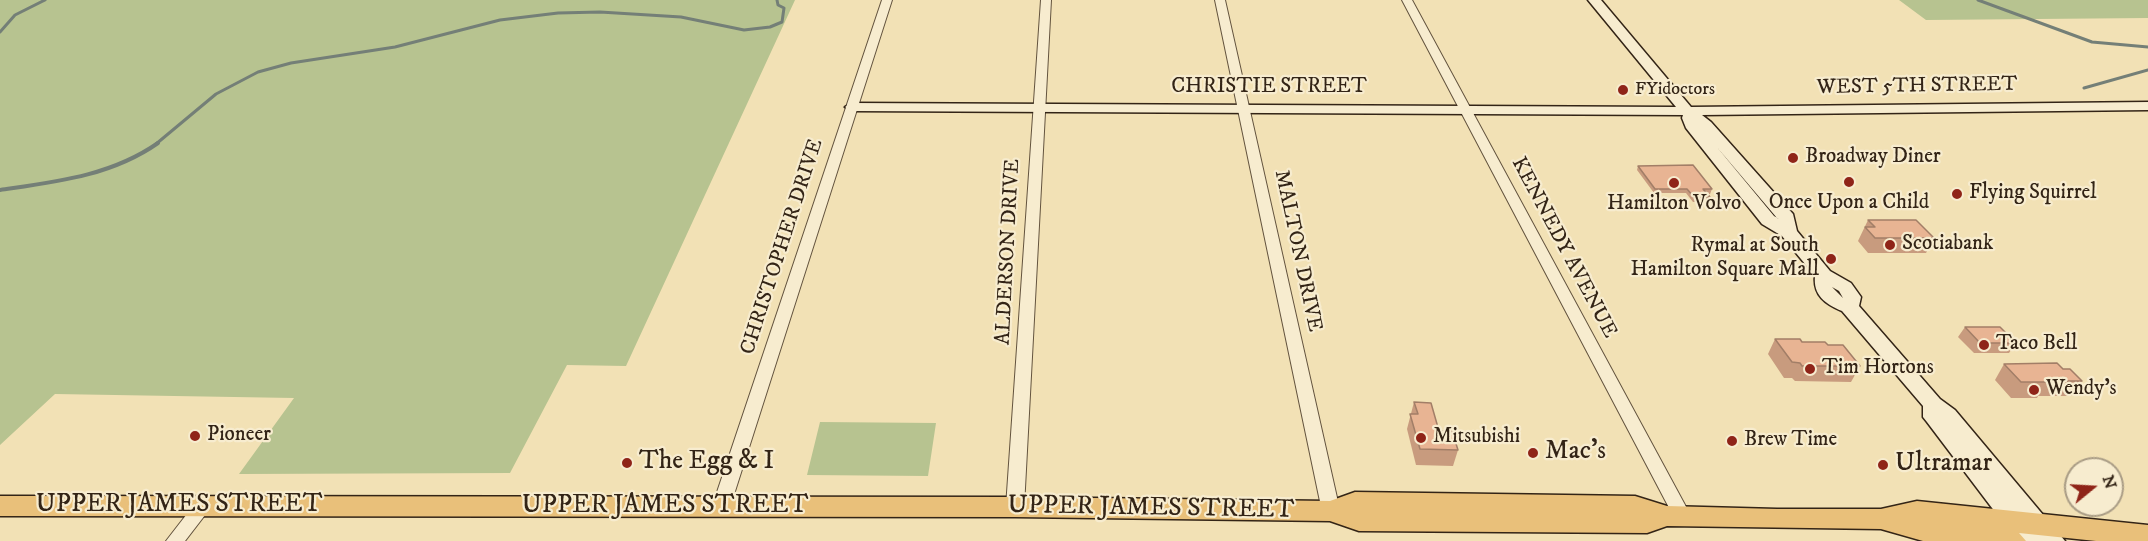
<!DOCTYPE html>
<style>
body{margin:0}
#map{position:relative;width:2148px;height:541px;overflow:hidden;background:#f2e1b5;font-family:"IM FELL DW Pica",serif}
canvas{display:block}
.north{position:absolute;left:2064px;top:457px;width:60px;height:60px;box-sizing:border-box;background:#f7eccf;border:2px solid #a99c85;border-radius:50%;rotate:72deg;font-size:16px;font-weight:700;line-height:24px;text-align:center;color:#332416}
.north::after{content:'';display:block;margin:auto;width:21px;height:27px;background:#8f2418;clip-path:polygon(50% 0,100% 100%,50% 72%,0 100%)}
</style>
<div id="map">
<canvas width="2148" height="541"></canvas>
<div class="north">N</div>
</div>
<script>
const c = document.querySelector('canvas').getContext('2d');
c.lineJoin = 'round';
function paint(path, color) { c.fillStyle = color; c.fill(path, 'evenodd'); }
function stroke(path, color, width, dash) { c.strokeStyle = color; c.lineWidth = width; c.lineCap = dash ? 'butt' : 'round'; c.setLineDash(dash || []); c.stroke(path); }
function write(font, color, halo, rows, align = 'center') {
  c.font = font + ' "IM FELL DW Pica",serif'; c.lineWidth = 4.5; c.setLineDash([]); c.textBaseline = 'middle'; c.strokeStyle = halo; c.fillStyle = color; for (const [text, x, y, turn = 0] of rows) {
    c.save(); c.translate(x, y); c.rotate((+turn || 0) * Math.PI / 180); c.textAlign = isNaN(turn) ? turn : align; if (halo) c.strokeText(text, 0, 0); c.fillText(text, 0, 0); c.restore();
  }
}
paint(new Path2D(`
 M0,0H795L626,366L567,365L510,473L239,474L294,398L55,394L0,445Z
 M1899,0H2148V18L1926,20Z
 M820,422L936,423L928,476L807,475Z`), '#b7c390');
stroke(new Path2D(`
 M1978,0L2092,42L2148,47
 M0,32L15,15L45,0
 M2084,88L2148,70
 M156,144L216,94L258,72L291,63L395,47L500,20L558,13L600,12L681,17L744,30L770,27L782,22L784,8L778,5L777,0`), '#747f77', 3);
stroke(new Path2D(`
 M0,190C55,182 111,176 158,143`), '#747f77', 4);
const street = new Path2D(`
 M882,0H892L730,507L727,512L721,514L715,512L712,507Z
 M1041,0H1051L1024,507L1021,512L1015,514L1009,512L1006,507Z
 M1215,0H1225L1340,511L1337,516L1331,518L1325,516L1322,511Z
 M1402,0H1412L1691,516L1688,521L1682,523L1676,521Z
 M203,499L209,501L212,506L185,541H166L197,501Z`);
const secondary = new Path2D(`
 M1588,0H1601L1691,107L2148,102V110L1702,115L1711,122L1793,214L1797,231L1830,271L1851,283L1861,297L1859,306L1940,399L1955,410L2065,541H2017L1927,422L1923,417V406L1842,311C1825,304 1813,295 1815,276L1782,236L1762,224L1686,128L1682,118L1683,115L852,111L845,107L852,103L1676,107ZM1716,146L1777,218L1779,219L1774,216ZM1832,287L1839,291L1843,298Z`);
const primary = new Path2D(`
 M1355,492L1635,496L1667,506L1777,509H1881L1917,501L2148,525V541H2096L2019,533L2026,541H1923L1881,529L1667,526L1647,533L1359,531L1330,521L1015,517L0,516V496L1015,497L1330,501Z`);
stroke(street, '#63533e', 2);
stroke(secondary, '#332416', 3);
stroke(primary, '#332416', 3);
paint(street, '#f7eccf');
paint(secondary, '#f7eccf');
paint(primary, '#e9c07a');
paint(new Path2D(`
 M1638,166L1712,189L1710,194H1707L1710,197L1708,202H1693L1686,193H1654L1637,170Z
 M1868,220L1934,238L1926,253H1868L1858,241Z
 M1965,327L2016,343L2009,353H1974L1958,337Z
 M1775,339L1828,345L1860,366L1851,382L1795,381L1792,378H1784L1768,354Z
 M2004,364L2063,369L2082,381L2071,396H2038L2037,398H2011L1995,380Z
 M1414,402L1458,450L1453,466L1416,465L1407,429Z`), '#c89b7e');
const building = new Path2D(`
 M1693,165L1712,189H1703L1710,197H1694L1687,189H1655L1638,166Z
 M1868,220H1916L1934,238H1875L1865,227H1875Z
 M1965,327H2000L2016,343H1980Z
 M1775,339H1800L1802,342H1825L1828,345H1843L1860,366H1802L1800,363L1792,362Z
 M2057,363L2063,369H2070L2082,381H2046L2048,382H2021L2004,364Z
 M1414,402L1431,403L1439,431H1452L1458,450L1420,449L1410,414H1418Z`);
paint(building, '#e8b493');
stroke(building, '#a27e67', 1.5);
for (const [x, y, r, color] of [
 [1623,90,6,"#8f2418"],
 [1793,158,6,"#8f2418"],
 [1849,182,6,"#8f2418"],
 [1674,183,6,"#8f2418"],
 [1957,194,6,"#8f2418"],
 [1890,245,6,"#8f2418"],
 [1831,259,6,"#8f2418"],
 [1984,345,6,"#8f2418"],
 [1810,369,6,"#8f2418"],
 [2034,390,6,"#8f2418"],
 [195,436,6,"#8f2418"],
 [1421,438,6,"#8f2418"],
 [1732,441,6,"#8f2418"],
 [1533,453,6,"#8f2418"],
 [627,463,6,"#8f2418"],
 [1883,465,6,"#8f2418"]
]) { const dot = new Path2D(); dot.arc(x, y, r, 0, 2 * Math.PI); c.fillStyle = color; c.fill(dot); stroke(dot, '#f7eccf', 2); }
write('18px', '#332416', '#f7eccf', [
 ["FYidoctors",1635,90]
], 'left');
write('21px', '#332416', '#f7eccf', [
 ["WEST 5TH STREET",1917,87,-1],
 ["CHRISTIE STREET",1269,88],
 ["CHRISTOPHER DRIVE",783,247,-72],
 ["KENNEDY AVENUE",1563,248,62],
 ["MALTON DRIVE",1297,251,78],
 ["ALDERSON DRIVE",1009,252,-87]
]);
write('21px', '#332416', '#f7eccf', [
 ["Broadway Diner",1805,158],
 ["Flying Squirrel",1969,194],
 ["Once Upon a Child",1849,204,"center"],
 ["Hamilton Volvo",1674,205,"center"],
 ["Scotiabank",1902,245],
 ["Rymal at South",1819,247,"right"],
 ["Hamilton Square Mall",1819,271,"right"],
 ["Taco Bell",1996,345],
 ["Tim Hortons",1822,369],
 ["Wendy's",2046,390],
 ["Pioneer",207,436],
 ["Mitsubishi",1433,438],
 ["Brew Time",1744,441]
], 'left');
write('26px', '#332416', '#f7eccf', [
 ["Mac's",1545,453],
 ["The Egg & I",639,463],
 ["Ultramar",1895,465]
], 'left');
write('26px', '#332416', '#f7eccf', [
 ["UPPER JAMES STREET",179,506],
 ["UPPER JAMES STREET",665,507],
 ["UPPER JAMES STREET",1151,509,1]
]);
</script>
